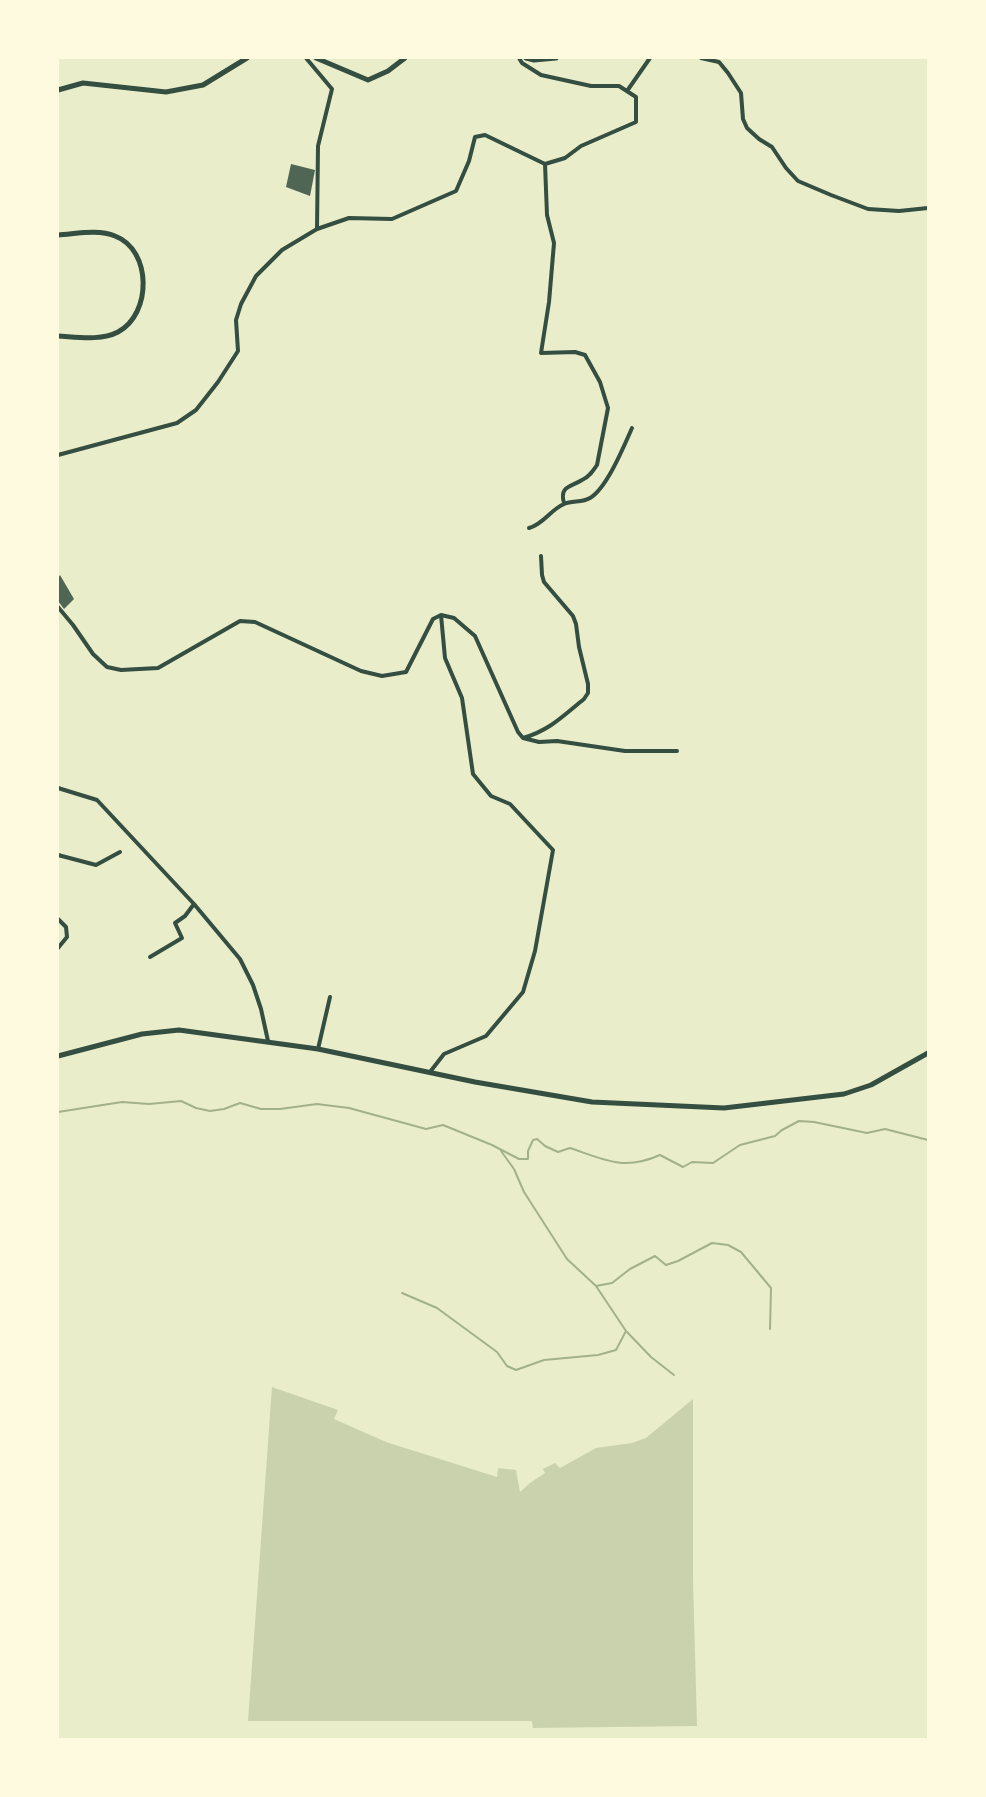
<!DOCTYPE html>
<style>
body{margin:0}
#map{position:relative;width:986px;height:1797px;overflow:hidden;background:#e9edc9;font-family:"Noto Serif",serif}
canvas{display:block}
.frame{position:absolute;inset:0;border:59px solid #fefae0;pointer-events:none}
</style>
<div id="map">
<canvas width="986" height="1797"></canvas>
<div class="frame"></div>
</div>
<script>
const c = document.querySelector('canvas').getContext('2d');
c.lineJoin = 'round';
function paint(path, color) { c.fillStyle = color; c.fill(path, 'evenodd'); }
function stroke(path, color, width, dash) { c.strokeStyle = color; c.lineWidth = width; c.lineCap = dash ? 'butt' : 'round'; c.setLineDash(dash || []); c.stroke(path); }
paint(new Path2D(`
 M272,1387L338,1410L334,1419L386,1442L497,1477L498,1468L516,1470L520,1492L530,1483L545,1473L543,1469L555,1463L560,1468L596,1448L632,1443L646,1438L693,1399V1579L697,1726L533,1728L532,1721H248Z`), '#cad2ad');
stroke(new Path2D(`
 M58,1112L122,1102L149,1104L181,1101L196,1108L210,1111L224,1109L240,1103L261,1109H280L317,1104L349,1108L426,1129L443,1125L492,1145L519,1159H528V1151L533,1140L537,1139L545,1146L558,1152L570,1148C605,1160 624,1171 660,1155L683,1167L692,1162L713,1163L740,1145L775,1136L782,1130L799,1121L814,1122L867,1133L885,1129L928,1140
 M501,1151L514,1169L524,1192L567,1259L596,1286L626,1331L651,1357L674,1375
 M596,1286L612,1283L630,1269L655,1256L666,1265L678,1261L712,1243L728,1245L741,1252L771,1288L770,1329
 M402,1293L437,1308L497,1352L507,1366L516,1370L544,1360L598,1355L616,1350L626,1331`), '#a3b18a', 2);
paint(new Path2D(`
 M291,164L315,170L310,196L286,187Z
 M60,575L74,599L64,609L58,601V578Z`), '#4f6655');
stroke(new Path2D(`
 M701,58L719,62L728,73L741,93L743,119L747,128L759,139L772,147L786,168L798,181L831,195L868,209L899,211L928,208
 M627,91L650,58
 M545,164L547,215L554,243L549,302L541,353L575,352L585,355L600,382L608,408L597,465C593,471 589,477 582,480C571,487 559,486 564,503
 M317,229L349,218L392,219L456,191L469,161L475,137L485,135L545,164L565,158L581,146L636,122V97L619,86H591L541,75L522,63L519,58
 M58,455L177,423L196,410L218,382L238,351L236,320L241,304L256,276L282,250L317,229L318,146L332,89L306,58
 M529,528C544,524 550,510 564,504C572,500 582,503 590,498C607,488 624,446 632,428
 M58,607L73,625L93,654L107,667L121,670L158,668L240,621L255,622L361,671L382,676L406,672L433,619L441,615L454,618L475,636L518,732L523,738L539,742L557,741L625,751H677
 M523,738C550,730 563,716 584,699L588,693V684L579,647L576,624L573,616L544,582L542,575L541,556
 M58,788L97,800L194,904L240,959L253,985L261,1009L268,1041
 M58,855L96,865L120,852
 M58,919L66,927L67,937L58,948
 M150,957L182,938L175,923L185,916L194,904
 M318,1049L330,997
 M430,1072L444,1054L486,1036L523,992L535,951L553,850L510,804L491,796L473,774L462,698L445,658L441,615`), '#344e41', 4);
stroke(new Path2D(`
 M316,58L368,80L388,71L405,58
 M526,58L534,60L556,58
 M58,90L83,83L166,92L203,85L247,58
 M58,235C76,234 98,229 115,236C152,250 152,314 118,332C101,341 77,337 58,336
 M58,1056L142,1034L179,1030L318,1049L475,1082L592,1102L724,1108L844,1094L871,1085L928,1053`), '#344e41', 5);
</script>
